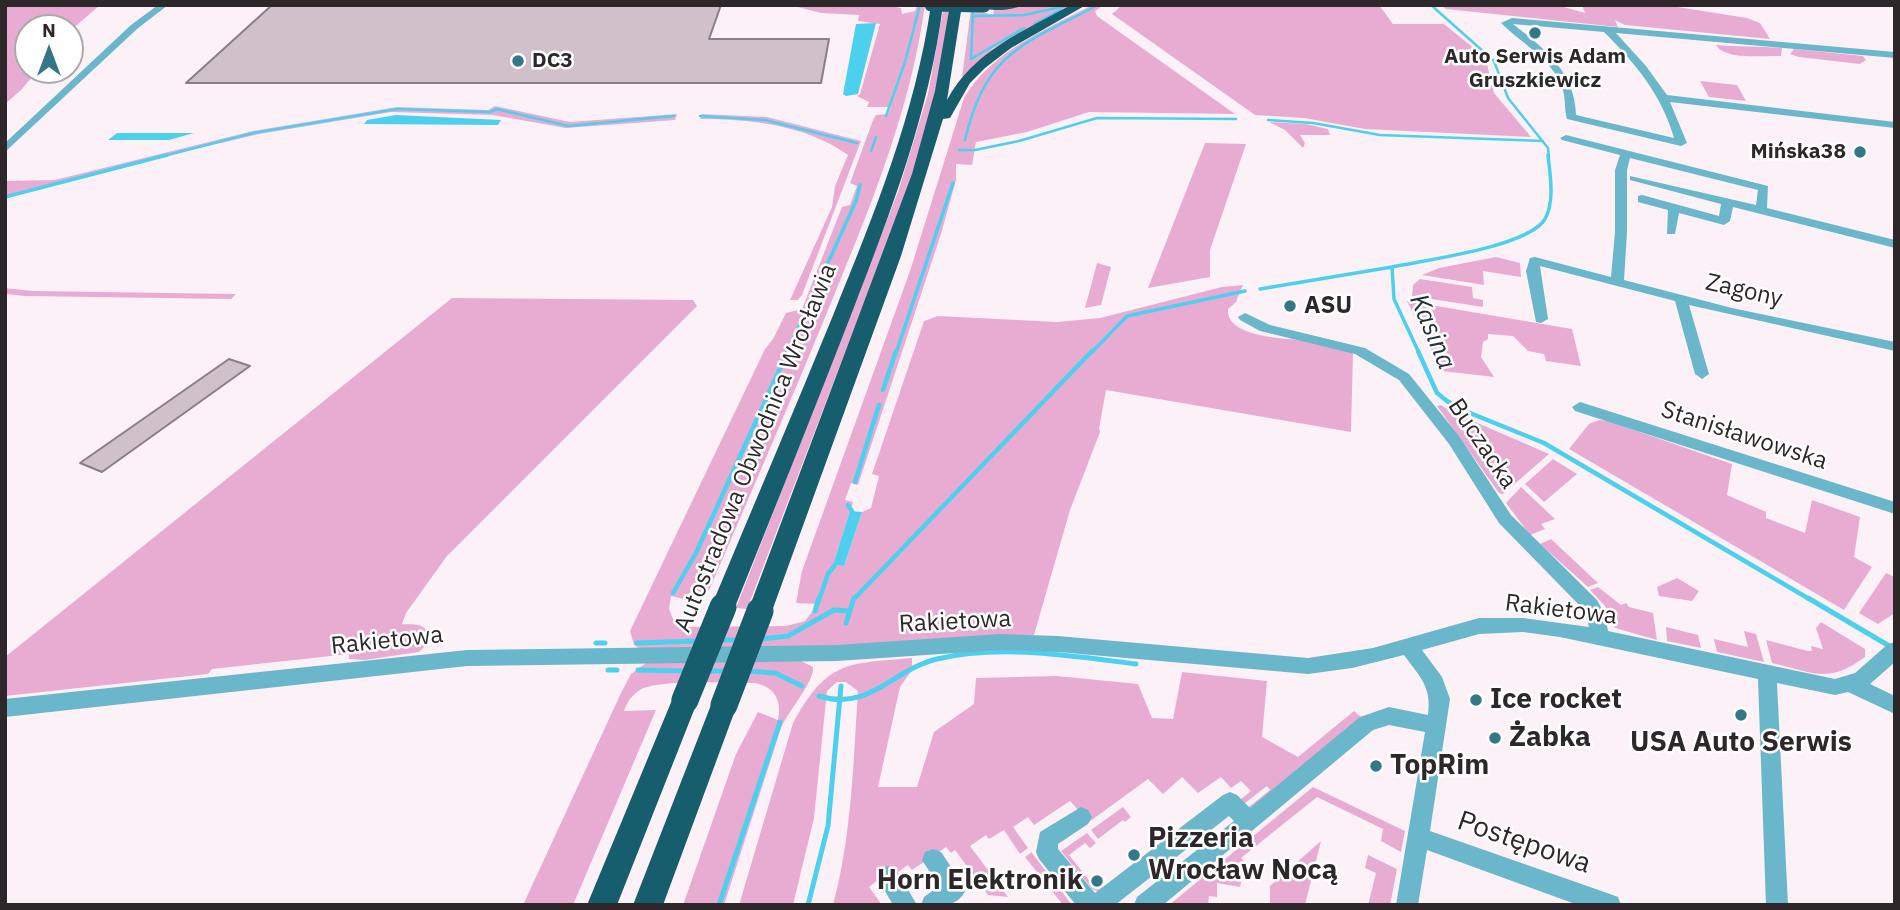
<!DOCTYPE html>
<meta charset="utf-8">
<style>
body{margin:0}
#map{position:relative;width:1900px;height:910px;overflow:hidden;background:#fdf1f8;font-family:"IBM Plex Sans",sans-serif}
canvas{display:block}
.frame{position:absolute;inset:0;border:7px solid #2d272a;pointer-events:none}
.north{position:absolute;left:14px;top:14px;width:70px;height:70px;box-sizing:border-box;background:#fff;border:2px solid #aba9aa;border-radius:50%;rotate:0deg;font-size:19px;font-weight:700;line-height:28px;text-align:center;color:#2d272a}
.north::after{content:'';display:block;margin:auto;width:24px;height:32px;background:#347788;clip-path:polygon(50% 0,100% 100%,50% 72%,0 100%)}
</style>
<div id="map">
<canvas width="1900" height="910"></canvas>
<div class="frame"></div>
<div class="north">N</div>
</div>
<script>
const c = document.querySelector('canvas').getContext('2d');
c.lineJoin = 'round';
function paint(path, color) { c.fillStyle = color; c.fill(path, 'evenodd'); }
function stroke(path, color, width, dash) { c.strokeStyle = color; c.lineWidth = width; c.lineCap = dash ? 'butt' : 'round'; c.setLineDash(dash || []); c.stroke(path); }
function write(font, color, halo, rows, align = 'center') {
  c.font = font + ' "IBM Plex Sans",sans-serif'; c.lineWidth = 5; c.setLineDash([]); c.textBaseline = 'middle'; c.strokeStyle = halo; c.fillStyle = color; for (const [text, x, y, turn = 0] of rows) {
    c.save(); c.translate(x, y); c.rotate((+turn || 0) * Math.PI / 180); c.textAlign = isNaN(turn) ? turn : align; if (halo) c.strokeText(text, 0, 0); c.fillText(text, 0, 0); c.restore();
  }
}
paint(new Path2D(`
 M5,5H100L70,31V28H28V70H38L21,90L5,104Z
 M790,5L896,7L901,8L902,14L915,11L917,5H925C911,107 872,203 833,298C794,394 752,490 711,586L701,603L671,596L669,609L673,619L689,627L786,626L805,621L818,604L796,603L802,571L910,271L964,98C992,51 1045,30 1092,5H1104L1095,11L1097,16L1235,114L1089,112L1027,132L976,142L972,165L956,164V180L941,234L858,485L851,483L845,500L853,502L833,565L844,566L862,512L871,508L879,476L872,474L924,321L938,316L1057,322L1100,318L1222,287L1243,285L1236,302L1228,309C1226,339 1289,338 1310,341C1324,344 1339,349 1353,352L1351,432L1106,390L1099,429L1100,432L1070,510L1034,635L858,646L640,649L634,645L630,631L765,349L773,339L786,313L802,309L842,207L850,205L857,186L850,183L873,120L876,115L888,114L891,107H867L869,102L857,96L860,94L880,24L858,21L859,15L821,13Z
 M944,5H951L934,102L913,174L747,609L736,608L898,192L928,94Z
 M1040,5H1075L994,48L962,77L971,9L993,15L994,9Z
 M1122,5H1379L1393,24H1444L1470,45L1487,64L1494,93L1531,137L1365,129L1304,118L1255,115L1112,14Z
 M1441,5H1557L1585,13L1582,5H1665L1747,18L1760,23L1770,39L1625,25L1615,20L1618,27L1446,9Z
 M1716,45C1738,47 1759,46 1782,48L1781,56C1763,55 1726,61 1716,45Z
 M1794,49L1863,56L1866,60L1860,64L1799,57L1790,54Z
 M1700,81L1737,85L1746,101L1709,97Z
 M495,106L570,122L677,114L675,120L566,128L493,115L391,112L259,134L114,168L5,198V181L55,180L253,131L397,107L488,110Z
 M702,114L767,117L861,141L802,295L798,300H790L832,207L835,186L848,155C806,125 751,119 700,119Z
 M1269,122L1306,124L1328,129L1330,135H1300L1305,143L1303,148L1285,130Z
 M1205,143L1246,144L1210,250V277L1148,288Z
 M1496,257L1520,263L1521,277L1483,271L1484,285L1422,275L1439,268Z
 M1097,263L1111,267L1101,305L1085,308Z
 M1420,279L1472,287L1473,298L1483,300V307L1412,296L1413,285Z
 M5,288L32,291L236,294L231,299L26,296L5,294Z
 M452,298L693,300L697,306L447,556L406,613L402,624C412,625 422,622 429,633L425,646L419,652L365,660L349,659V654L212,669L208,674L5,696V657Z
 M1407,301L1572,329L1581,366L1546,361L1544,354L1528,351L1513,336L1488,334V339L1483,342L1481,357L1494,377L1442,371Z
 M1441,405L1450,411L1549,454L1503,494L1499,493L1437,406Z
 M1599,420L1608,421L1732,464L1727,495L1766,512V518L1805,533L1812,500L1860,517L1854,557L1872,567L1844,610L1569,449L1589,424Z
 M1553,459L1577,474L1544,502L1525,484Z
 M1521,487L1555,519L1541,524L1545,529L1530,535L1506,503Z
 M1551,539L1598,583L1588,587L1540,544Z
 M1886,573L1895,577V613L1878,624L1859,613Z
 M1677,578L1699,591L1692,601L1659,596L1657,587Z
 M1598,587L1621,605L1626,603L1629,607L1653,613L1657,640L1615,628L1605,606L1590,590Z
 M1821,622L1865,649V657C1828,684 1815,673 1772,663L1766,640L1808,651H1812L1811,646L1823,649L1816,628Z
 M1666,627L1698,635L1701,648L1667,641Z
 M1744,631L1756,634L1764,662L1717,652L1714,639L1748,647Z
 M912,658V670L900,687L878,787H917L934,732L974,704L976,678L1057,676L1138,684L1152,718L1173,719L1182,672L1267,681L1262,737L1298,757L1354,711L1361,717L1253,809L1245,810L1270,790L1267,786L1240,807L1241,799L1251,791L1241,781L1231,788L1221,777L1198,793L1182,777L1163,794L1148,779L1089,822L1070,801L1034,825L1028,817L1013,827L1028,848L1020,854L1004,830L989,839L986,835L970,846L1008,897L988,895L955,850L951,853L946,847L912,870L908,865L895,874L892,869L869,887L882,905H833C852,834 853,764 858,691L846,682H837L827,691L814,818L793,905H739L793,723C828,660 846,664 912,658Z
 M801,661L813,667C815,681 788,711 781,728L724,905H683L736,754L758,712L778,720C782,701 775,687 755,683C731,683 658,679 640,690C632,695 627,702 624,711L656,710L573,905H523L621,693L631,674L646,663Z
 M1313,787L1405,831L1401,852L1381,841L1383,829L1317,797L1241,858L1251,870L1242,878L1240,887L1217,883V897L1209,896L1208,905H1169Z
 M1123,807L1131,817L1125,822L1123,820L1098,839L1091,830Z
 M1087,833L1096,843L1090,848L1085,843L1069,855L1096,889L1101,886L1104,889L1099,892L1092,889L1061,851Z
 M1321,841L1305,905H1270V886Z
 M1032,852V853L1072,905H1063L1025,857Z
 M1368,855L1397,869L1390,905H1368L1376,873L1365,868Z`), '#e8acd3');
paint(new Path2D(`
 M876,23L858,94L846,96L843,94L856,24Z
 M396,115L501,120L498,125L364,124L367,120Z
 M117,133H194L169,140H108Z
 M850,511L862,512L844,566L833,565Z`), '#4dcfee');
stroke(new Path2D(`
 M1431,5L1494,61L1508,98L1548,148L1549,157
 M973,10L971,59L1024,28
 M973,16L1024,15L1070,5
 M1034,24L1061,10
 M700,116L765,120L857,143
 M886,116L905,62L920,5
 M1268,120L1313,123L1380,135L1543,141
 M965,140C986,51 1024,44 1098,5
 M959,150H975L1019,141L1097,118L1236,119
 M871,151L876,137
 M160,157L253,133L397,109L490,112L497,109L568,126L674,116`), '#4dcfee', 2.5);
stroke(new Path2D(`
 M5,197L167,155
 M1260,289L1392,267
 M787,353L856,201L860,185
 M896,353L953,183
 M1091,353L1127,316L1245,291
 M1419,353L1394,299L1392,267C1425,260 1528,247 1545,219C1555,201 1550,175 1548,155`), '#4dcfee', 3.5);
stroke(new Path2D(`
 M1418,351L1437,393L1447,401L1460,409L1544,443L1811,600
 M883,390L896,351
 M855,482L879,405
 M848,505L852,511
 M673,593L696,553L788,351
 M819,600L828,574L835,565
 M853,600L1092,351`), '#4dcfee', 4.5);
stroke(new Path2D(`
 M1808,598L1891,647
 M815,611L819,598
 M846,623L854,598
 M761,639L788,636L834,610L848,611
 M719,640H738
 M596,643H605
 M637,643L699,641
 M608,670H617
 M638,670L686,671
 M708,671H728
 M747,671L775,673L802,686
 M819,696C869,712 892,670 937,659C1001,644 1072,656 1136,664
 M719,905L780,722
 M808,905L828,826L841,686`), '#4dcfee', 5);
const building = new Path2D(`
 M272,5H721L709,39H829L821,83H186Z
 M229,359L250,366L102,472L80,463Z`);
paint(building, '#cfc0c9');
stroke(building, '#8b7e86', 2);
paint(new Path2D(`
 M158,5H168L137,29L5,152V143L131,25Z
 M1512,18L1895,52V58L1616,33L1646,66L1667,95L1895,122V128L1670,102L1687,143L1681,146L1567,119C1564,109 1566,97 1562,87C1551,58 1522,44 1501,23ZM1513,24L1604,32C1635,63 1662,95 1674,138L1576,115C1575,72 1545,49 1513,24Z
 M1566,135L1768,186L1767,208L1895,240V248L1733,207L1730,221L1724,225L1679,213L1675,234H1667L1668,210L1638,202V196L1642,195L1719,216L1721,204L1630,180V176L1756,205L1758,190L1630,158L1627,170V232L1624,280L1732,308L1895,342V351L1689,305L1709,374L1702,379L1695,374L1675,301L1540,266L1548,319L1541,323L1536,322L1526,271L1530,258L1535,257L1611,277L1615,232V170L1620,155L1562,140L1560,138Z
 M1245,313L1270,325L1365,348L1409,374L1459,436L1511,515L1597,600L1605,615L1608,631L1835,679L1855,673L1888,644L1895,642V662L1870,684L1895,696V714L1848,692L1835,695L1777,683L1788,905H1766L1758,679L1560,637L1523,632L1479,634L1422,650L1442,677L1450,699L1430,831L1610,894L1618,897L1621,905H1578L1427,850L1418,905H1396L1425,732L1389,725L1373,730L1163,905H1134L1137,897L1234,821L1229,816L1115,905H1076L1039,859L1036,852L1040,832L1081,807L1088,810L1092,817L1088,824L1058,844V849L1095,893L1223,795L1230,792L1237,795L1250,808L1360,717L1389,707L1428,715C1432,687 1420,677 1404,655L1352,668L1308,674L1058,652L1000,650L837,661L467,666L5,717V699L467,650L837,645L1000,634L1058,636L1308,658L1373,648L1479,618H1523L1589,627L1584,610L1499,523L1449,444L1399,380L1355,354L1260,331L1240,320L1238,317Z
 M1580,402L1895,502V514L1575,411L1572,407Z
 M933,849L941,852L966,889C958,909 939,905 921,905L924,897L939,886L922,860L925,852Z
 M888,866L896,869L917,905H893L877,877L880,869Z`), '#6ab6ca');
paint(new Path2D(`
 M931,5H943C929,114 890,214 851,315C813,413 774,510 735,607L731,614L723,617L715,614L711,607C752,509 794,411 834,313C875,212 915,114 931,5Z
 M950,5H962L947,100C973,51 1024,31 1071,5H1086L1011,48L985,68L970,83L950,118L943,119L901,256L772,611L769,618L760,621L751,618L748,611L912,174L935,91Z
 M1022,5C1012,11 988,12 978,6Z
 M685,689L694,692L698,700L617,905H587L672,700L676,692Z
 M724,694L733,697L737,705L663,905H633L711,705L715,697Z`), '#165e6e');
stroke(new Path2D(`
 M931,5L984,6`), '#165e6e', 13);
stroke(new Path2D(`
 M685,700L723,607
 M724,705L760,611`), '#165e6e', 27);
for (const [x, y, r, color] of [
 [1535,33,7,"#347788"],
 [518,61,7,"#347788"],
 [1860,152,7,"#347788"],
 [1290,306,7,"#347788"],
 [1476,700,7,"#347788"],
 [1741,715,7,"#347788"],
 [1495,738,7,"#347788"],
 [1376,766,7,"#347788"],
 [1134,855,7,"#347788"],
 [1097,881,7,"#347788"]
]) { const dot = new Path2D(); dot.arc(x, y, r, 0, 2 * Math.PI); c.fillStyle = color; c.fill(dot); stroke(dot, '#fff', 2.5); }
write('bold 21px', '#2d272a', '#fff', [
 ["Auto Serwis Adam",1535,57],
 ["Gruszkiewicz",1535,81],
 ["DC3",532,61,"left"],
 ["Mińska38",1846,152,"right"]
]);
write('24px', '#2d272a', '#fff', [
 ["Zagony",1744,291,13],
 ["Stanisławowska",1744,436,18],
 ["Buczacka",1482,444,56],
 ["Autostradowa Obwodnica Wrocławia",756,448,-68],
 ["Rakietowa",1561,610,7],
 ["Rakietowa",955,622,-3],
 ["Rakietowa",387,641,-6]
]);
write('bold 24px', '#2d272a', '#fff', [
 ["ASU",1304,306]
], 'left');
write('italic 26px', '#1b3137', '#fff', [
 ["Kasina",1432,332,67]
]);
write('bold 28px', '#2d272a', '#fff', [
 ["Ice rocket",1490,700],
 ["Żabka",1509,738],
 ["USA Auto Serwis",1741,743,"center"],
 ["TopRim",1390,766],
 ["Pizzeria",1148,839],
 ["Wrocław Nocą",1148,871],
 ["Horn Elektronik",1083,881,"right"]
], 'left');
write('28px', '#2d272a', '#fff', [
 ["Postępowa",1524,843,19]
]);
</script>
